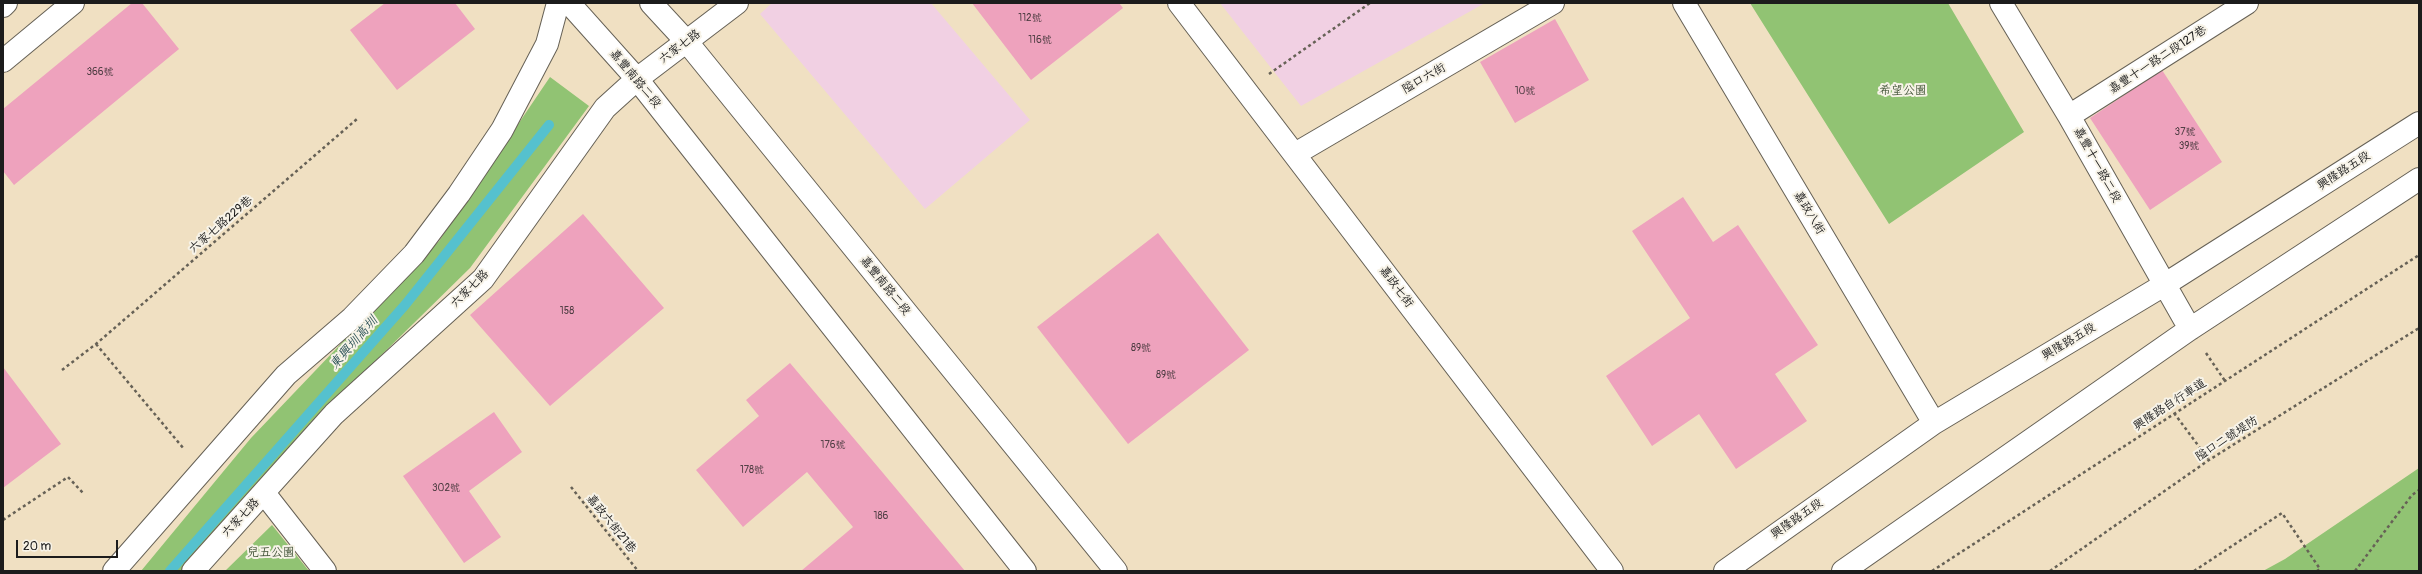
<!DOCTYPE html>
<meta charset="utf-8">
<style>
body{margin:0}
#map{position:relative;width:2422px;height:574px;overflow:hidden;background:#f0e0c2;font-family:Pangolin,sans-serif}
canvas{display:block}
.frame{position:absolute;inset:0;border:4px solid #1c1c1c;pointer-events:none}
.scale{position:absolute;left:16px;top:540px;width:102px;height:18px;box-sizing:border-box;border:2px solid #1c1c1c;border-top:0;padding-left:5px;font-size:12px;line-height:14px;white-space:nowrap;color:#1c1c1c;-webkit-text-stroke:3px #f7f3e8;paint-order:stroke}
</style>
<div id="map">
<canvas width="2422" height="574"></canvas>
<div class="frame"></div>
<div class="scale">20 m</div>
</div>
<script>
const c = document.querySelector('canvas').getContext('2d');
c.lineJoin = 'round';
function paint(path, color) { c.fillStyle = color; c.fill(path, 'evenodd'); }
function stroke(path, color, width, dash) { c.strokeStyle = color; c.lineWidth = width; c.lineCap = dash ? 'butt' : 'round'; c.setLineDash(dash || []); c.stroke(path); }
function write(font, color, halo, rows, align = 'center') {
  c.font = font + ' Pangolin,"LXGW WenKai TC",sans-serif'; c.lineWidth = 4; c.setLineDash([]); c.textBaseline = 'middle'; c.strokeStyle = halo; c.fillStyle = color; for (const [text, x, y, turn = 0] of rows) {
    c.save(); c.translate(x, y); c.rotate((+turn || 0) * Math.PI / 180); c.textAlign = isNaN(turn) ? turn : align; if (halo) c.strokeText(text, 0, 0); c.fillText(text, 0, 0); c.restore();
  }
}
paint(new Path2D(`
 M772,3H931L1030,120L925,209L760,14Z
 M1220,3H1485L1301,106Z`), '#f1d0e3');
paint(new Path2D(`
 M1750,3H1948L2024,132L1889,224Z
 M550,77L589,106L470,268L301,434L182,571H141L251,438L439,241Z
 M2419,468V571H2263L2285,559Z
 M272,525L309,571H225Z`), '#91c373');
stroke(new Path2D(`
 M170,571L405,305L549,125`), '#55c1ce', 10);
paint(new Path2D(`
 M132,3H142L179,49L14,185L3,171V109Z
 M385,3H455L475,29L397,90L350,30Z
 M972,3H1119L1123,8L1031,80Z
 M1555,19L1589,80L1515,123L1480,62Z
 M2162,70L2222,162L2150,210L2090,118Z
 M1683,197L1713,242L1738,225L1818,345L1775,374L1807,421L1736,469L1699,414L1652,446L1606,376L1690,318L1632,231Z
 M583,214L664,308L550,406L470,315Z
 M1158,233L1249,350L1128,444L1037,327Z
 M790,363L878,467L965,571H801L853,527L807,472L743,527L696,470L759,416L746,400Z
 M3,367L61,444L3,488Z
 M494,412L522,452L469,491L501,537L464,563L403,476Z`), '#eea2bd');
const minor = new Path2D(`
 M569,3L637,79L1025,571
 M651,3L687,42L1116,571
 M1179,3L1612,571
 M1684,3L1934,423
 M2001,3L2069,116L2190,329
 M3,6L6,3
 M3,61L73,3
 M2069,116L2247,3
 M1295,154L1553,3
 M264,493L325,571
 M114,571L286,375L352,318L414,254L459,194L502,130L547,44L558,3
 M193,571L334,414L483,279L605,108L637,79L737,3
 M1725,571L1934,423L2164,285L2419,123
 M1843,571L2190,329L2419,179`);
stroke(minor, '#666156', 24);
stroke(new Path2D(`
 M1269,74L1370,3
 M96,344L184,449
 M2206,353L2225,381
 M62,370L96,344L357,119
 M2174,413L2209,460
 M571,487L638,571
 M3,520L68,477L83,493
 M1932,571L2419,255
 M2050,571L2209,460L2419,328
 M2194,571L2282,513L2320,569L2317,571
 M2355,571L2412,495L2419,490`), '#666156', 2.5, [3, 3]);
stroke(minor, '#fff', 22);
write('10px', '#503e44', null, [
 ["112號",1030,18],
 ["116號",1040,40],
 ["366號",100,72],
 ["10號",1525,91],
 ["37號",2185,132],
 ["39號",2189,146],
 ["158",567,311],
 ["89號",1141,348],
 ["89號",1166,375],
 ["176號",833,445],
 ["178號",752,470],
 ["302號",446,488],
 ["186",881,516]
]);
write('12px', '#1c1c1c', '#f7f3e8', [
 ["六家七路",680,47,-37],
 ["嘉豐十一路二段127巷",2158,60,-33],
 ["嘉豐南路二段",635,79,50],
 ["隘口六街",1424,79,-30],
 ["嘉豐十一路二段",2097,165,61],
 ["興隆路五段",2344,171,-33],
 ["嘉政八街",1809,213,59],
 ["六家七路229巷",221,225,-41],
 ["嘉豐南路二段",885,286,51],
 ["嘉政七街",1396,287,53],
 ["六家七路",470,289,-45],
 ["興隆路五段",2069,342,-31],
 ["興隆路自行車道",2170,405,-33],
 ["隘口二號堤防",2227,439,-33],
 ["六家七路",241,518,-47],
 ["興隆路五段",1797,519,-35],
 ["嘉政六街21巷",611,524,51]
]);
write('12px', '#45563a', '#f7f3e8', [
 ["希望公園",1903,91],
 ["兒五公園",271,553]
]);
write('italic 13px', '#30565a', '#f7f3e8', [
 ["東興圳高圳",354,343,-49]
]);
</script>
